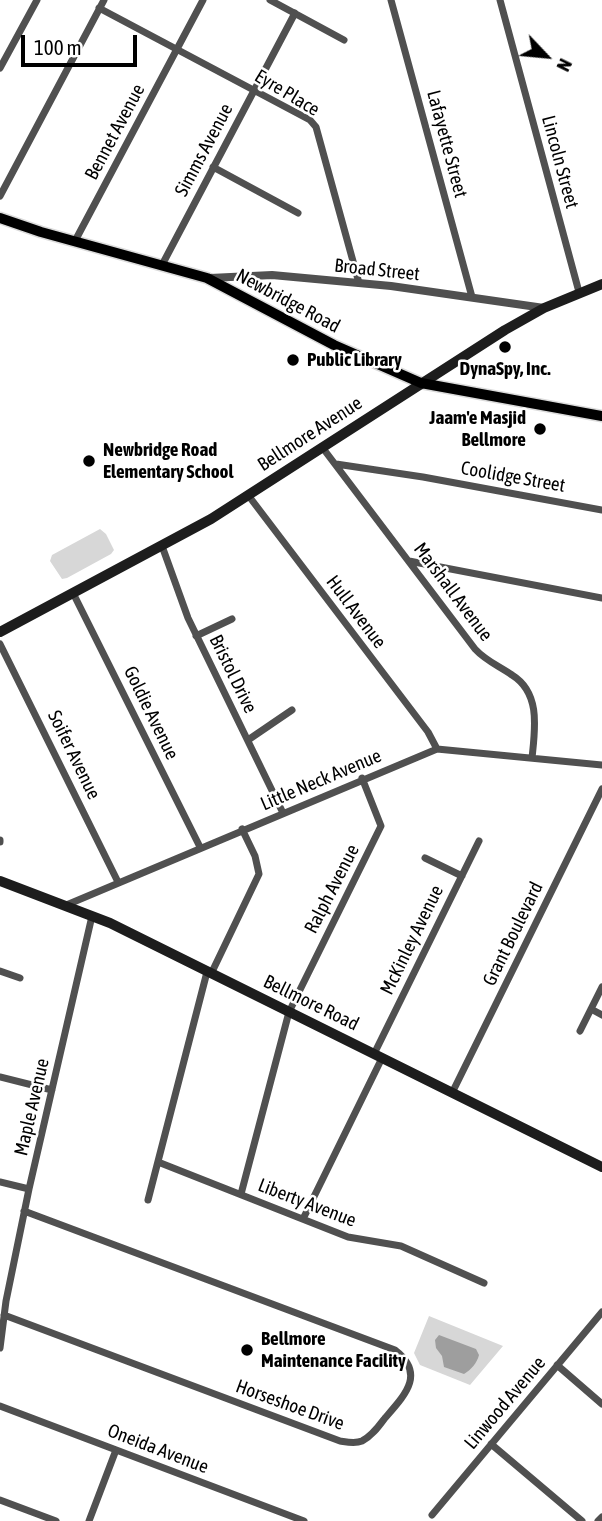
<!DOCTYPE html>
<style>
body{margin:0}
#map{position:relative;width:602px;height:1521px;overflow:hidden;background:#fff;font-family:"Asap Condensed",sans-serif}
canvas{display:block}
.north{position:absolute;left:511px;top:21px;width:70px;height:70px;-webkit-text-stroke:5px #fff;paint-order:stroke;rotate:116deg;font-size:19px;font-weight:700;line-height:28px;text-align:center;color:#000}
.north::after{content:'';display:block;margin:auto;width:24px;height:32px;background:#000;clip-path:polygon(50% 0,100% 100%,50% 72%,0 100%)}
.scale{position:absolute;left:21px;top:35px;width:116px;height:32px;box-sizing:border-box;border:4px solid #000;border-top:0;padding-left:9px;font-size:21px;line-height:24px;white-space:nowrap;color:#000;-webkit-text-stroke:5px #fff;paint-order:stroke}
</style>
<div id="map">
<canvas width="602" height="1521"></canvas>
<div class="north">N</div>
<div class="scale">100 m</div>
</div>
<script>
const c = document.querySelector('canvas').getContext('2d');
c.lineJoin = 'round';
function paint(path, color) { c.fillStyle = color; c.fill(path, 'evenodd'); }
function stroke(path, color, width, dash) { c.strokeStyle = color; c.lineWidth = width; c.lineCap = dash ? 'butt' : 'round'; c.setLineDash(dash || []); c.stroke(path); }
function write(font, color, halo, rows, align = 'center') {
  c.font = font + ' "Asap Condensed",sans-serif'; c.lineWidth = 5; c.setLineDash([]); c.textBaseline = 'middle'; c.strokeStyle = halo; c.fillStyle = color; for (const [text, x, y, turn = 0] of rows) {
    c.save(); c.translate(x, y); c.rotate((+turn || 0) * Math.PI / 180); c.textAlign = isNaN(turn) ? turn : align; if (halo) c.strokeText(text, 0, 0); c.fillText(text, 0, 0); c.restore();
  }
}
paint(new Path2D(`
 M100,529L106,534L114,550L111,554L67,578L62,579L50,561L52,555Z
 M429,1316L503,1346L470,1385L420,1365L414,1353Z`), '#d7d7d7');
paint(new Path2D(`
 M439,1335L476,1349L479,1355C477,1363 471,1370 464,1374L444,1367L442,1356L436,1348L435,1340Z`), '#9e9e9e');
const primary = new Path2D(`
 M0,218L41,232L207,278L334,345L421,383L602,416`);
stroke(primary, '#dbdbdb', 13);
stroke(new Path2D(`
 M270,0L344,40
 M391,0L472,297
 M500,0L579,292
 M99,8L310,120L316,127L359,283
 M0,68L37,0
 M213,167L298,213
 M0,196L104,0
 M75,241L203,0
 M162,265L295,13
 M322,447L475,649C486,661 499,666 512,675C541,693 535,729 532,758
 M336,464L423,477L602,510
 M248,495L428,732L437,749
 M162,546L188,618L283,813
 M409,561L602,598
 M73,593L200,847
 M196,636L232,619
 M0,644L118,882
 M248,740L292,710
 M0,840V842
 M425,858L462,876
 M64,906L437,749L602,765
 M0,971L20,978
 M211,974L259,874L255,856L242,829
 M591,1009L602,1015
 M580,1031L602,987
 M374,1054L479,841
 M0,1077L52,1090
 M452,1093L602,789
 M158,1162L348,1237L401,1246L484,1283
 M0,1182L29,1189
 M241,1194L289,1012L381,826L362,778
 M148,1200L207,972
 M303,1219L382,1058
 M4,1315L340,1441C347,1442 355,1444 362,1441C372,1436 379,1426 385,1418C405,1395 426,1374 395,1350L24,1211
 M0,1348L6,1301L29,1189L92,916
 M557,1365L602,1404
 M0,1406L304,1521
 M491,1444L582,1521
 M0,1500L56,1521
 M432,1515L602,1312
 M89,1521L116,1450
 M598,1521L602,1517`), '#505050', 7);
stroke(new Path2D(`
 M210,278L272,275L391,286L544,308`), '#505050', 8);
stroke(new Path2D(`
 M0,632L211,519L505,330L544,308L602,284
 M0,881L110,923L602,1167`), '#1d1d1d', 10);
stroke(primary, '#000', 10);
for (const [x, y, r, color] of [
 [505,347,7,"#000"],
 [293,360,7,"#000"],
 [540,429,7,"#000"],
 [89,461,7,"#000"],
 [247,1350,7,"#000"]
]) { const dot = new Path2D(); dot.arc(x, y, r, 0, 2 * Math.PI); c.fillStyle = color; c.fill(dot); stroke(dot, '#fff', 2.5); }
write('19px', '#000', '#fff', [
 ["Eyre Place",287,93,31],
 ["Bennet Avenue",115,132,-62],
 ["Lafayette Street",447,144,75],
 ["Simms Avenue",204,150,-62],
 ["Lincoln Street",560,162,75],
 ["Broad Street",377,270,6],
 ["Newbridge Road",288,301,28],
 ["Bellmore Avenue",310,434,-33],
 ["Coolidge Street",513,477,10],
 ["Marshall Avenue",453,592,53],
 ["Hull Avenue",356,612,53],
 ["Bristol Drive",233,674,64],
 ["Goldie Avenue",151,713,64],
 ["Soifer Avenue",74,755,64],
 ["Little Neck Avenue",321,780,-23],
 ["Ralph Avenue",332,889,-63],
 ["Grant Boulevard",513,934,-64],
 ["McKinley Avenue",412,940,-64],
 ["Bellmore Road",311,1003,26],
 ["Maple Avenue",32,1107,-77],
 ["Liberty Avenue",307,1203,21],
 ["Linwood Avenue",505,1403,-50],
 ["Horseshoe Drive",290,1405,20],
 ["Oneida Avenue",158,1449,21]
]);
write('bold 19px', '#000', '#fff', [
 ["Public Library",307,360],
 ["DynaSpy, Inc.",505,369,"center"],
 ["Jaam'e Masjid",526,418,"right"],
 ["Bellmore",526,440,"right"],
 ["Newbridge Road",103,450],
 ["Elementary School",103,472],
 ["Bellmore",261,1339],
 ["Maintenance Facility",261,1361]
], 'left');
</script>
